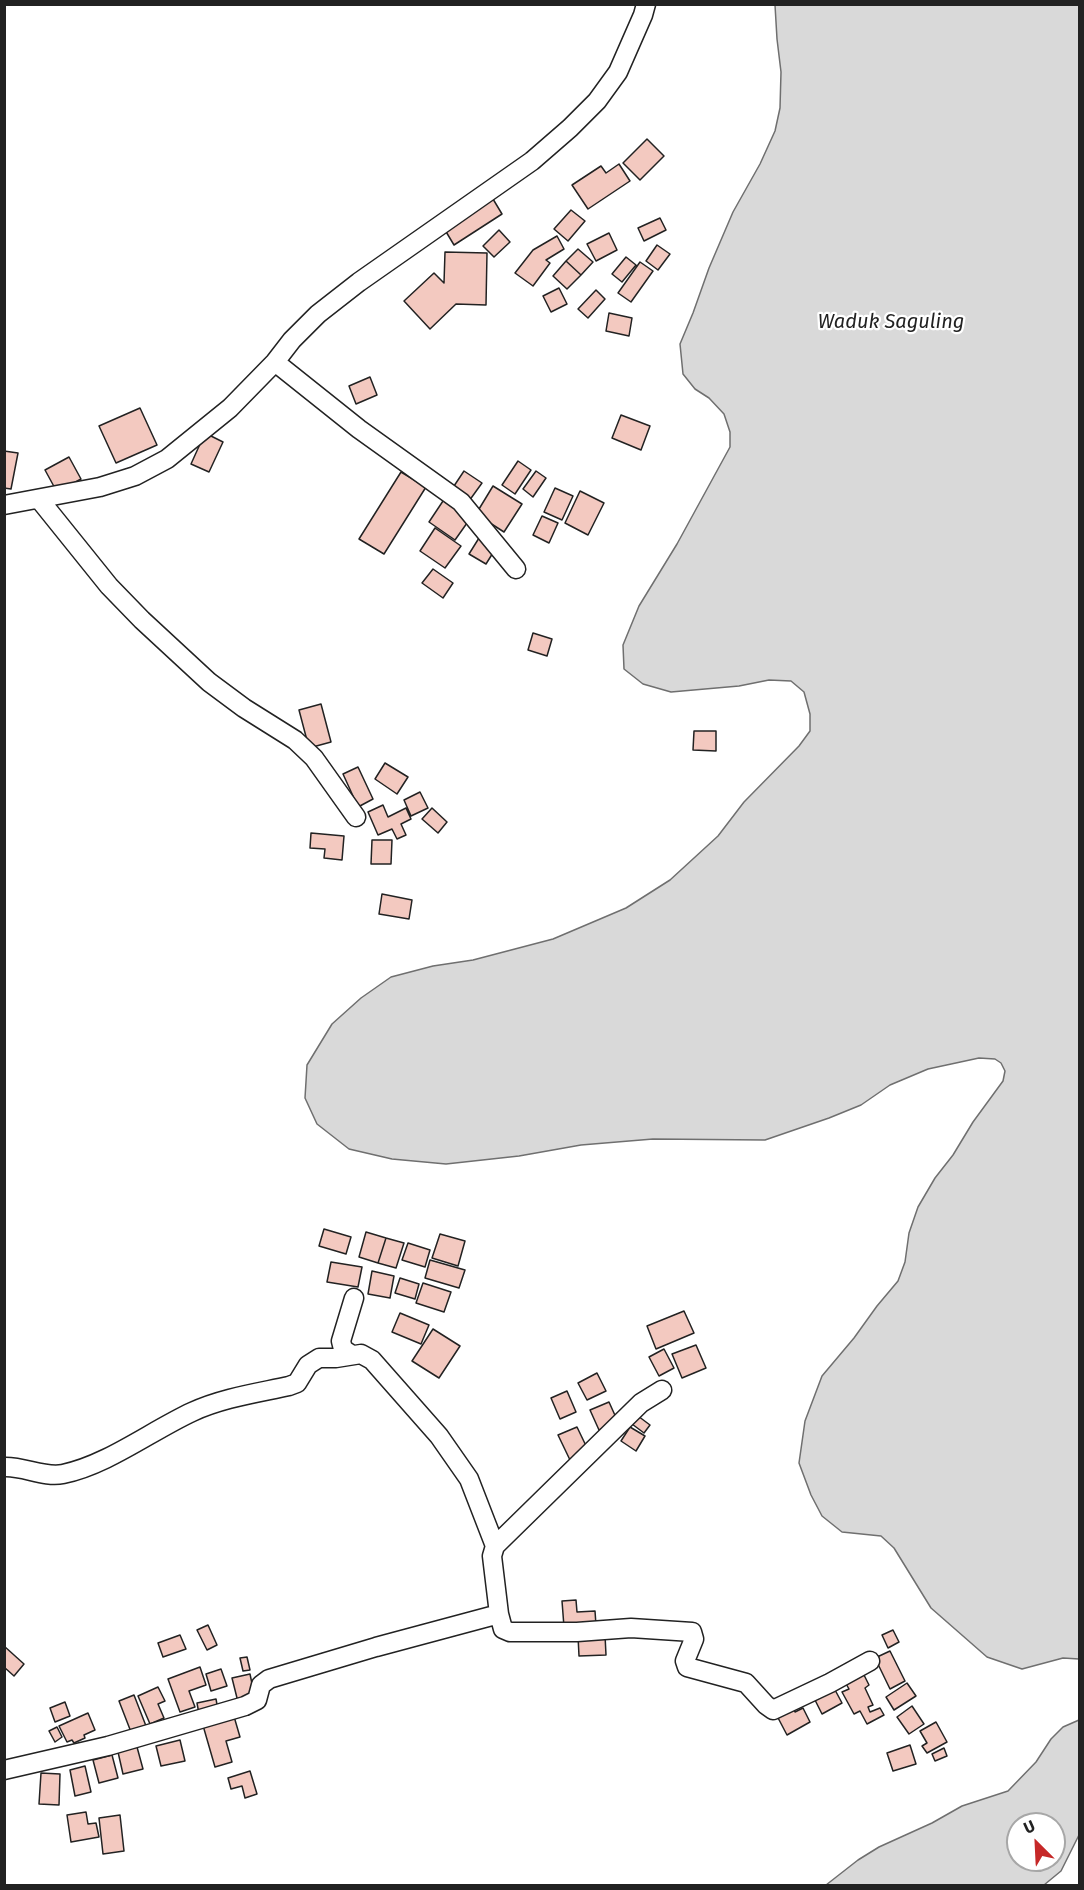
<!DOCTYPE html>
<style>
body{margin:0}
#map{position:relative;width:1084px;height:1890px;overflow:hidden;background:#fff;font-family:"Fira Sans",sans-serif}
canvas{display:block}
.frame{position:absolute;inset:0;border:6px solid #222;pointer-events:none}
.north{position:absolute;left:1006px;top:1812px;width:60px;height:60px;box-sizing:border-box;background:#fff;border:2px solid #a7a7a7;border-radius:50%;rotate:336deg;font-size:16px;font-weight:700;line-height:24px;text-align:center;color:#222}
.north::after{content:'';display:block;margin:auto;width:21px;height:27px;background:#c62828;clip-path:polygon(50% 0,100% 100%,50% 72%,0 100%)}
</style>
<div id="map">
<canvas width="1084" height="1890"></canvas>
<div class="frame"></div>
<div class="north">U</div>
</div>
<script>
const c = document.querySelector('canvas').getContext('2d');
c.lineJoin = 'round';
function paint(path, color) { c.fillStyle = color; c.fill(path, 'evenodd'); }
function stroke(path, color, width, dash) { c.strokeStyle = color; c.lineWidth = width; c.lineCap = dash ? 'butt' : 'round'; c.setLineDash(dash || []); c.stroke(path); }
function write(font, color, halo, rows, align = 'center') {
  c.font = font + ' "Fira Sans",sans-serif'; c.lineWidth = 4.5; c.setLineDash([]); c.textBaseline = 'middle'; c.strokeStyle = halo; c.fillStyle = color; for (const [text, x, y, turn = 0] of rows) {
    c.save(); c.translate(x, y); c.rotate((+turn || 0) * Math.PI / 180); c.textAlign = isNaN(turn) ? turn : align; if (halo) c.strokeText(text, 0, 0); c.fillText(text, 0, 0); c.restore();
  }
}
const water = new Path2D(`
 M775,5H1079V1659L1063,1658L1022,1669L987,1657L931,1608L894,1548L881,1536L842,1532L822,1516L811,1495L799,1463L805,1421L822,1376L854,1338L877,1306L898,1281L905,1262L909,1233L918,1207L935,1178L953,1155L973,1122L1003,1081L1005,1071L1001,1063L995,1059L979,1058L928,1069L890,1085L861,1105L829,1118L765,1140L653,1139L581,1145L519,1156L446,1164L392,1159L349,1149L317,1124L305,1098L307,1065L332,1024L361,998L391,977L433,966L473,960L553,939L626,908L670,880L718,836L744,802L799,746L810,731V714L804,692L791,681L769,680L739,686L671,692L643,684L624,669L623,645L639,606L677,544L730,447V432L724,414L709,398L695,389L683,374L680,344L693,313L709,268L733,212L760,164L775,131L780,108L781,72L777,39Z
 M1079,1720V1835L1061,1871L1044,1885H826L858,1860L879,1847L932,1823L962,1806L1008,1791L1036,1762L1051,1739L1063,1727ZM1018,1824H1054V1860H1018Z`);
paint(water, '#d9d9d9');
stroke(water, '#6f6f6f', 1.5);
const building = new Path2D(`
 M647,139L664,156L640,180L623,163Z
 M619,164L630,181L588,209L572,185L601,166L606,173Z
 M493,199L502,214L454,245L445,230Z
 M571,210L585,221L568,241L554,229Z
 M660,218L666,230L644,241L638,228Z
 M499,230L510,242L494,257L483,246Z
 M609,233L617,250L596,261L587,244Z
 M557,236L564,249L546,260L550,263L533,286L515,273L533,250Z
 M657,245L670,254L658,270L646,261Z
 M578,249L593,262L581,275L566,261Z
 M445,252L487,253L486,305L456,304L430,329L404,301L434,273L444,283Z
 M626,257L636,265L622,282L612,274Z
 M566,261L581,275L567,289L553,276Z
 M640,262L653,271L631,302L618,293Z
 M559,288L567,304L551,312L543,296Z
 M596,290L605,299L588,318L578,309Z
 M609,313L632,318L629,336L606,331Z
 M370,377L377,395L356,404L349,386Z
 M140,408L157,445L116,463L99,426Z
 M621,415L650,426L641,450L612,438Z
 M205,433L223,442L209,472L191,464Z
 M4,451L18,453L11,489L4,488Z
 M69,457L81,479L57,492L45,470Z
 M518,461L531,470L515,494L502,485Z
 M464,471L482,483L469,501L452,489Z
 M536,471L546,478L533,497L523,489Z
 M401,472L426,487L384,554L359,539Z
 M493,486L522,504L504,532L476,514Z
 M555,488L573,496L562,520L544,512Z
 M580,491L604,503L588,535L565,523Z
 M445,498L472,516L455,540L429,522Z
 M542,516L558,523L549,543L533,535Z
 M435,528L461,546L445,568L420,551Z
 M479,538L496,548L486,564L469,554Z
 M433,569L453,583L443,598L422,583Z
 M533,633L552,639L547,656L528,650Z
 M321,704L331,742L309,748L299,710Z
 M694,731H716V751L693,750Z
 M385,763L408,777L397,794L375,779Z
 M358,767L373,799L358,807L343,774Z
 M420,792L428,808L411,816L404,800Z
 M383,805L388,817L406,808L411,819L401,824L406,835L397,839L392,829L378,835L368,812Z
 M432,808L447,822L438,833L422,819Z
 M311,833L344,836L342,860L324,858L325,849L310,848Z
 M372,840H392L391,864H371Z
 M382,894L412,900L409,919L379,914Z
 M324,1229L351,1237L346,1254L319,1246Z
 M366,1232L386,1238L378,1263L359,1257Z
 M440,1234L465,1241L458,1266L432,1258Z
 M386,1238L404,1243L396,1268L378,1263Z
 M408,1243L430,1250L425,1267L402,1260Z
 M430,1260L465,1270L459,1288L425,1278Z
 M331,1262L362,1267L358,1287L327,1282Z
 M372,1271L394,1276L390,1298L368,1294Z
 M400,1278L419,1284L415,1299L395,1293Z
 M423,1283L451,1292L444,1312L416,1303Z
 M684,1311L694,1333L656,1349L647,1326Z
 M400,1313L429,1325L421,1344L392,1332Z
 M433,1329L460,1346L439,1378L412,1361Z
 M696,1345L706,1368L682,1378L672,1354Z
 M664,1349L674,1368L659,1376L649,1357Z
 M597,1373L606,1391L587,1400L578,1383Z
 M567,1391L576,1412L560,1419L551,1398Z
 M609,1402L618,1422L599,1430L590,1410Z
 M638,1416L650,1425L644,1433L632,1424Z
 M577,1427L589,1452L570,1460L558,1435Z
 M630,1427L645,1436L636,1451L621,1441Z
 M576,1600L577,1612L595,1611L596,1625L564,1627L562,1601Z
 M208,1625L217,1645L207,1650L197,1630Z
 M893,1630L899,1642L888,1648L882,1635Z
 M180,1635L186,1649L163,1657L158,1643Z
 M605,1635L606,1655L579,1656L578,1636Z
 M4,1646L24,1664L14,1676L4,1667Z
 M890,1651L905,1681L890,1689L875,1658Z
 M247,1657L250,1670L243,1671L240,1658Z
 M200,1667L206,1685L189,1691L195,1707L180,1712L168,1679Z
 M221,1669L227,1686L211,1691L206,1674Z
 M863,1673L869,1685L865,1688L873,1705L868,1707L870,1712L880,1708L884,1715L867,1724L860,1711L854,1714L842,1692L849,1689L845,1682Z
 M250,1674L255,1698L238,1702L232,1678Z
 M907,1683L916,1696L894,1710L886,1697Z
 M158,1687L165,1701L158,1704L164,1718L150,1724L138,1696Z
 M834,1688L842,1703L822,1714L814,1698Z
 M134,1695L146,1726L131,1732L119,1701Z
 M216,1699L218,1710L199,1714L197,1703Z
 M65,1702L70,1716L55,1722L50,1708Z
 M792,1706L795,1712L803,1708L810,1722L787,1735L776,1714Z
 M912,1706L924,1724L909,1734L897,1717Z
 M88,1713L95,1730L84,1735L85,1738L74,1743L72,1740L67,1742L59,1726Z
 M233,1713L240,1737L226,1741L232,1762L215,1767L202,1722Z
 M936,1722L947,1742L927,1753L922,1746L927,1743L920,1731Z
 M57,1727L62,1737L55,1742L49,1731Z
 M180,1740L185,1761L161,1766L156,1746Z
 M910,1745L916,1764L893,1771L887,1753Z
 M137,1747L143,1769L123,1774L118,1752Z
 M944,1748L947,1756L935,1761L932,1754Z
 M112,1755L118,1778L99,1783L93,1760Z
 M85,1766L91,1792L75,1796L70,1770Z
 M250,1771L257,1794L245,1798L242,1786L231,1789L228,1778Z
 M41,1773L60,1774L59,1805L39,1804Z
 M86,1812L88,1824L96,1823L99,1837L71,1842L67,1815Z
 M120,1815L124,1851L103,1854L99,1818Z`);
paint(building, '#f3c9c0');
stroke(building, '#222', 1.5);
const minor = new Path2D(`
 M275,362L359,429L461,502L516,569
 M39,499L109,586L142,620L209,682L244,708L295,740L314,758L356,817
 M4,505L100,487L135,476L167,459L230,408L275,362L292,340L318,314L359,282L532,161L570,128L597,101L618,72L643,15L646,4
 M352,1355L343,1349L341,1341L354,1298
 M4,1467C24,1466 44,1478 63,1474C107,1465 151,1431 192,1412C222,1398 257,1393 289,1386L297,1383L308,1365L319,1358H336L361,1354L372,1360L439,1436L469,1479L495,1546
 M499,1614L492,1556L495,1546L641,1403L662,1390
 M4,1770L108,1746L245,1706L257,1700L261,1685L269,1679L376,1647L499,1614L503,1629L510,1632H577L631,1628L692,1632L694,1639L685,1661L687,1667L746,1683L766,1705L773,1710L830,1683L870,1661`);
stroke(minor, '#222', 21);
stroke(minor, '#fff', 18);
write('italic 20px', '#222', '#fff', [
 ["Waduk Saguling",891,322]
]);
</script>
